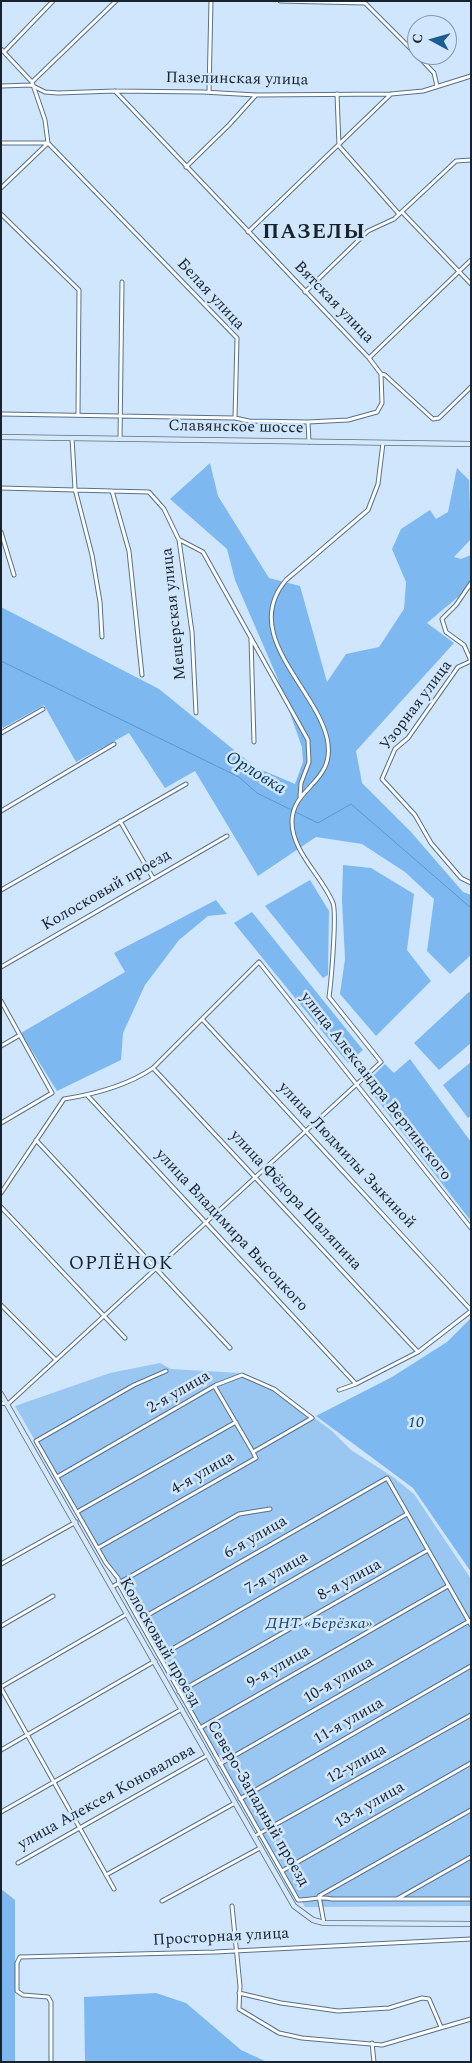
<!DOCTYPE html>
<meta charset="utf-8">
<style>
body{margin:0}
#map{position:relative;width:472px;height:2063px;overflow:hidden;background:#cfe6fd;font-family:Spectral,serif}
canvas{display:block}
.frame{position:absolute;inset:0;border:2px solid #19232d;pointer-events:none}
.north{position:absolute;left:407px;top:15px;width:50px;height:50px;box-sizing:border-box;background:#cfe6fd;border:1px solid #8698aa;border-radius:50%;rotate:276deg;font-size:14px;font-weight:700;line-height:20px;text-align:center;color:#19232d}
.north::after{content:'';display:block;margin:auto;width:18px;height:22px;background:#1c5e94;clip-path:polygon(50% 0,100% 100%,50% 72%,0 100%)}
</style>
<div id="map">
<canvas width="472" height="2063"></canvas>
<div class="frame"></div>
<div class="north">С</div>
</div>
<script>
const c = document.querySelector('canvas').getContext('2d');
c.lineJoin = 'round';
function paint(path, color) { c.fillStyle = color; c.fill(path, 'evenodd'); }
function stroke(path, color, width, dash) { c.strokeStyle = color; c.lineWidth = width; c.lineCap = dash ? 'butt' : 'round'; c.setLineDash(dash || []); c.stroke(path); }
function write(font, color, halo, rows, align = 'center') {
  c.font = font + ' Spectral,serif'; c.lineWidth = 5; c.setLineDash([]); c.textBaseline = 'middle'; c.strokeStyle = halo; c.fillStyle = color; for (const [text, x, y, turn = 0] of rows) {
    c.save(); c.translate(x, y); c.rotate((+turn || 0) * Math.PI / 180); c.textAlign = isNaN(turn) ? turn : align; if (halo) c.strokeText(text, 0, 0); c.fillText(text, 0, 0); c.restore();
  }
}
paint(new Path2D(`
 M160,1363L171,1369L240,1373L275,1388L332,1431L351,1450L393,1477L414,1494L471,1579V1906L305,1907L15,1406L110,1373Z`), '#9ac7f2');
paint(new Path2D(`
 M210,463L218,496L269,578L300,586L327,682L346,654L379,647L404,609L406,582L392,549L401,529L430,510L436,519L448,512L457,468L469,480L471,539L454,557L461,559L471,555V586L427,623L454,643L356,751L362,783L411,832L463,892L471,895V955L450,974L427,951L434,899L405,872L362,844L316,837L258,876L195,771L165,788L129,733L76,762L44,705L3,728L1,725V607L159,689L255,767L295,784L303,762L302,747L277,677L235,580L227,549L170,499Z
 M343,865L371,868L414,894L407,950L431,981L376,1036L340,994L345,959L342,900Z
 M310,880L329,911L328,975L323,978L265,906Z
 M216,900L227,914L208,916L179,940L145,985L123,1033L121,1060L57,1091L21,1033L125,972L114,953Z
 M252,912L363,1050L348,1063L234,923Z
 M469,992L471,993V1043L439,1070L414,1043Z
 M410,1059L471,1142V1221L365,1084L385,1064L394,1073Z
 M471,1062V1116L468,1118L443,1085Z
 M471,1318V1572L413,1488L316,1416L392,1377L447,1342Z
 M1,1889L15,1900V2062H1Z
 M156,1993L186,2003L241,2050L267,2062H85L84,1997Z`), '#7db9f0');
stroke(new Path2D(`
 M1,661L239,777L257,793L318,823L351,804L471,908`), '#5e98ce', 1);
const street = new Path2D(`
 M280,1L365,3L417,55
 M1,49L32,82
 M5,51L53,1
 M417,55L434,73L437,86
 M1,86L31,85L45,92L58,93L115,91L203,92L256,95L391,94L423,91L471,76
 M115,91L369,358L381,374L385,375L433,419L439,418L471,387
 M209,92L211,1
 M337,94L339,146L399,214
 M1,143H48
 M48,143L237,338L235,418L249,421L308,422L309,442
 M48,143L45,120L32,82L116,1
 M186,167L229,125L256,95
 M1,188L48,143
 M402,212L471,284
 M1,214L79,290L78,415
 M248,232L391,94
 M305,292L368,231L394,219L456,161L471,160
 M369,358L471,260
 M1,414L235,418
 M308,422L348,420L377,412L382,403L381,375
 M72,438L75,489L92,555L100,602L102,637
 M120,439L122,282
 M1,488L149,492L164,509L179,540L192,632L196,713
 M112,491L129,551L142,675
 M1,532L14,575
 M180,540L203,552L308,740L309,762L301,783L300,796
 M471,583L456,605L442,619L446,632L464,645L471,661
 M251,639L254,742
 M471,661L458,667L408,738L395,749L382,779L415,815L431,843L461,878L471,883
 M1,733L43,709
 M1,811L114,744
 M120,821L153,878
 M1,890L186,784
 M1,967L227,836
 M1,1001L52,1093L1,1123
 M202,1019L471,1310
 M1,1046L20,1035
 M153,1068L418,1352
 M87,1095L356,1384
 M36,1140L230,1348
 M1,1193L64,1099C96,1094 127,1086 153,1068L259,962L471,1228
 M1,1207L125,1338
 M1,1305L56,1360
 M166,1371L134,1385L36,1441L106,1563L118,1578L119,1584L139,1620L298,1900C310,1900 319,1896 332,1899H471
 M215,1387L253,1452
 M339,1390L356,1384L418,1352L471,1311
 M1,1403L8,1404L381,1062L329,997C331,983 337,914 333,903C322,876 292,852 292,822C292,786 337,783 327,738C315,687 240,634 286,580L368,510L378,484L383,443
 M57,1477L216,1385L242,1375L274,1389L312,1418L253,1452L256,1458L98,1548
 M77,1512L236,1422
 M1,1564L76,1522
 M112,1587L239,1514L270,1509
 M139,1620L387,1478L471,1625
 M1,1626L53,1596
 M160,1656L407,1514
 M1,1687L127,1614
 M1,1688L114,1889
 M179,1692L428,1550
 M200,1728L448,1586
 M1,1750L155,1661
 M220,1764L471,1620
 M240,1799L471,1666
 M1,1812L182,1709
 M255,1836L471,1715
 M18,1863L208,1755
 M282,1871L471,1763
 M106,1875L235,1803
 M397,1899L471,1857
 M162,1901L260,1848
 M232,1906L240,1986L239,2009L279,2033L302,2038L382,2045L471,2019
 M324,1923L319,1896L471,1810
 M239,1993L281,2003L338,2011L389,2008L422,1998L429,1999L441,2027
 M372,2043L374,2062
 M51,2062V2002L48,1997L23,1995L17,1991V1963L20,1957L215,1952L471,1939`);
const secondary = new Path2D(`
 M1,437L471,444
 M1,1394L294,1906L313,1920L324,1923L471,1924`);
stroke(street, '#58718a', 5);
stroke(secondary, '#58718a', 6);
stroke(street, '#fff', 3);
stroke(secondary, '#d7e8f8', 4.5);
write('16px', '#19232d', '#cfe6fd', [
 ["Пазелинская улица",237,80,1],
 ["Белая улица",210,295,47],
 ["Вятская улица",333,303,46],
 ["Славянское шоссе",236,428,1],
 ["Мещерская улица",175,614,-96],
 ["Узорная улица",417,706,-53],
 ["Колосковый проезд",107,891,-30],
 ["улица Александра Вертинского",375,1087,52],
 ["улица Людмилы Зыкиной",346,1156,47],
 ["улица Фёдора Шаляпина",295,1201,47],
 ["улица Владимира Высоцкого",231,1231,47],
 ["2-я улица",179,1393,-30],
 ["4-я улица",203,1474,-30],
 ["6-я улица",256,1538,-30],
 ["7-я улица",277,1574,-30],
 ["8-я улица",350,1581,-29],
 ["Колосковый проезд",159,1643,60],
 ["9-я улица",279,1668,-30],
 ["10-я улица",339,1681,-30],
 ["11-я улица",349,1722,-30],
 ["12-улица",357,1765,-29],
 ["улица Алексея Коновалова",107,1798,-29],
 ["Северо-Западный проезд",257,1804,60],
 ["13-я улица",370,1806,-30],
 ["Просторная улица",221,1938,-3]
]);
write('italic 16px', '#1a4569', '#cfe6fd', [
 ["10",416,1424],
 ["ДНТ «Берёзка»",319,1625]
]);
write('italic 18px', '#043356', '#cfe6fd', [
 ["Орловка",255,774,31]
]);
c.letterSpacing = '1px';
write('19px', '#19232d', '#cfe6fd', [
 ["ОРЛЁНОК",121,1265]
]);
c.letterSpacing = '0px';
c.letterSpacing = '1px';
write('bold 21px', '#19232d', '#cfe6fd', [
 ["ПАЗЕЛЫ",314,234]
]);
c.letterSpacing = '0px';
</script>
